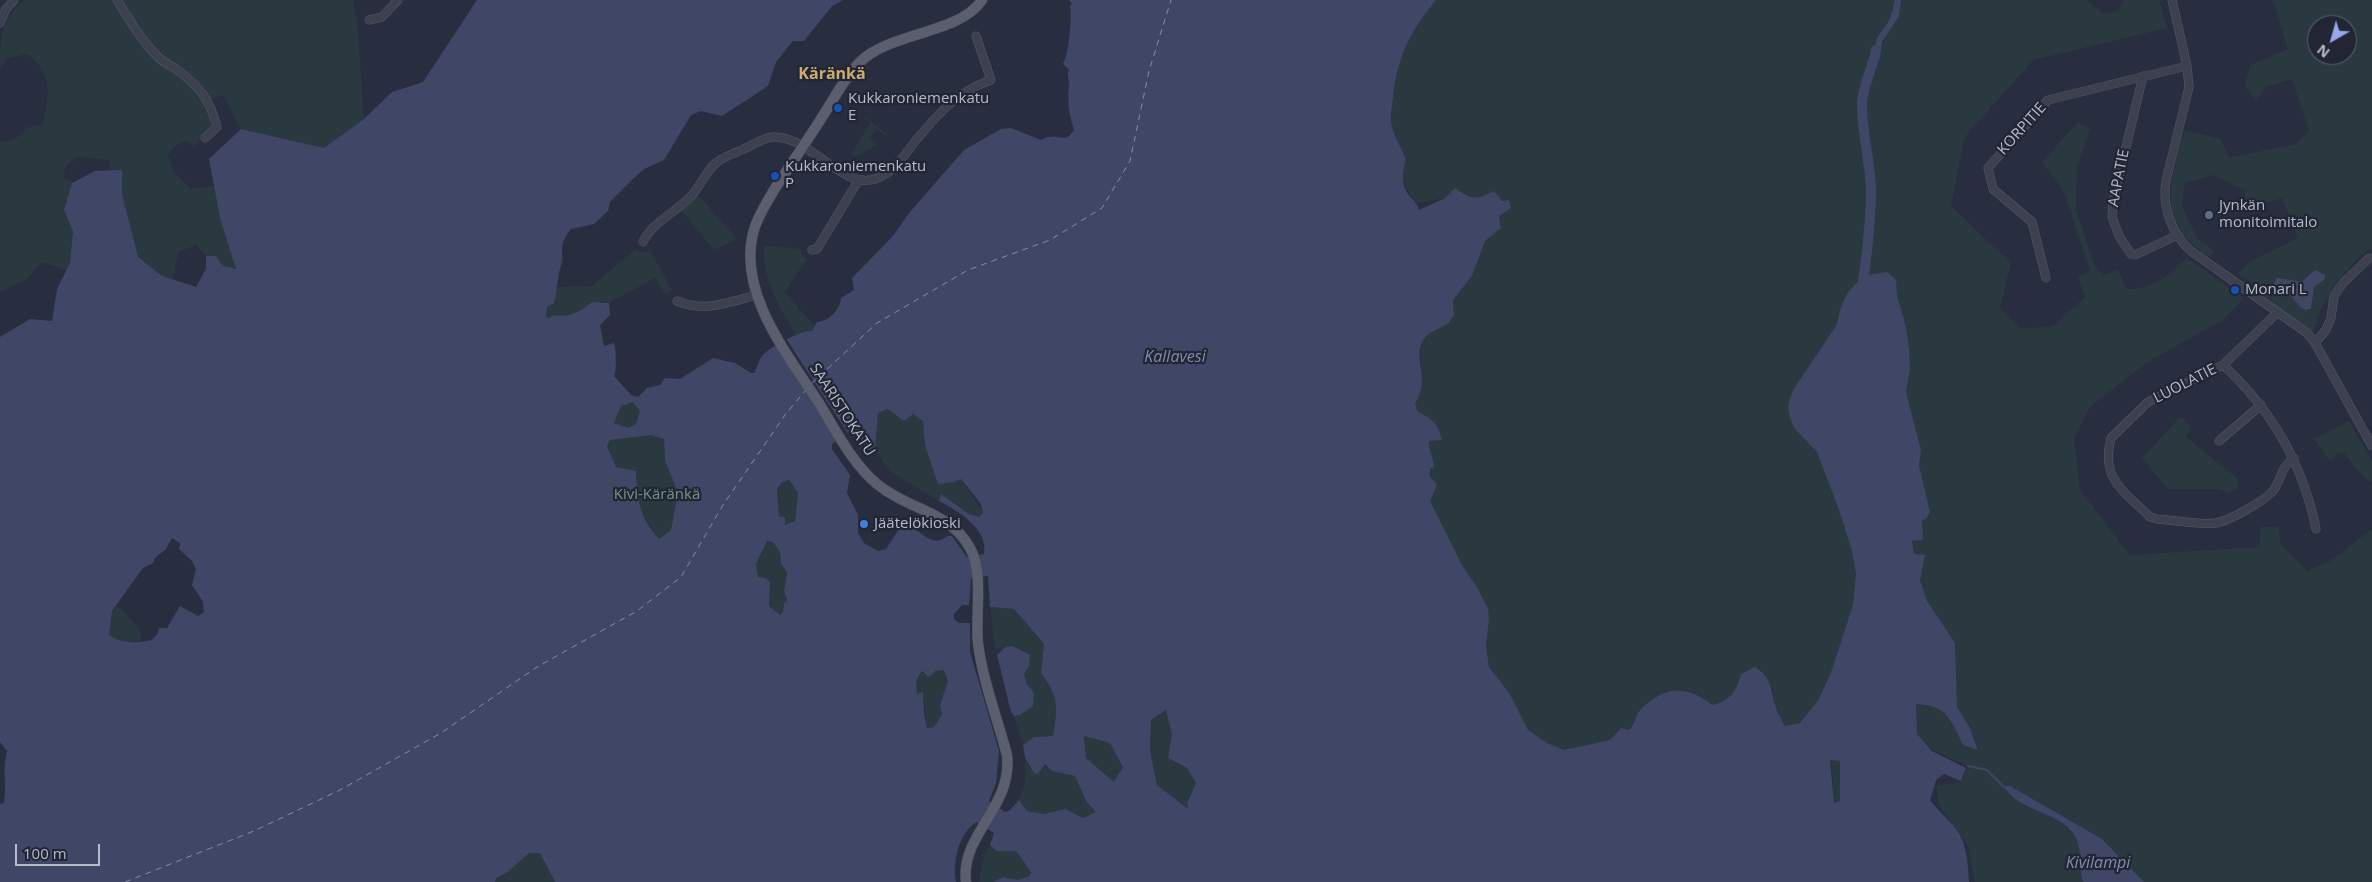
<!DOCTYPE html>
<meta charset="utf-8">
<style>
body{margin:0}
#map{position:relative;width:2372px;height:882px;overflow:hidden;background:#282d3f;font-family:"Open Sans",sans-serif}
canvas{display:block}
.north{position:absolute;left:2307px;top:15px;width:50px;height:50px;box-sizing:border-box;background:#212534;border:1px solid #5d6170;border-radius:50%;rotate:218deg;font-size:14px;font-weight:700;line-height:20px;text-align:center;color:#b8bbc9}
.north::after{content:'';display:block;margin:auto;width:18px;height:22px;background:#97a7ef;clip-path:polygon(50% 0,100% 100%,50% 72%,0 100%)}
.scale{position:absolute;left:15px;top:844px;width:85px;height:22px;box-sizing:border-box;border:2px solid #b8bbc9;border-top:0;padding-left:6px;font-size:15px;line-height:18px;white-space:nowrap;color:#b8bbc9;-webkit-text-stroke:4px #212534;paint-order:stroke}
</style>
<div id="map">
<canvas width="2372" height="882"></canvas>
<div class="north">N</div>
<div class="scale">100 m</div>
</div>
<script>
const c = document.querySelector('canvas').getContext('2d');
c.lineJoin = 'round';
function paint(path, color) { c.fillStyle = color; c.fill(path, 'evenodd'); }
function stroke(path, color, width, dash) { c.strokeStyle = color; c.lineWidth = width; c.lineCap = dash ? 'butt' : 'round'; c.setLineDash(dash || []); c.stroke(path); }
function write(font, color, halo, rows, align = 'center') {
  c.font = font + ' "Open Sans",sans-serif'; c.lineWidth = 4.5; c.setLineDash([]); c.textBaseline = 'middle'; c.strokeStyle = halo; c.fillStyle = color; for (const [text, x, y, turn = 0] of rows) {
    c.save(); c.translate(x, y); c.rotate((+turn || 0) * Math.PI / 180); c.textAlign = isNaN(turn) ? turn : align; if (halo) c.strokeText(text, 0, 0); c.fillText(text, 0, 0); c.restore();
  }
}
paint(new Path2D(`
 M24,0H353L357,21L364,119L324,148L241,129L224,95L205,101C216,128 214,124 194,146L185,141L175,146L168,155L174,172L191,189L214,186L220,218L237,269L223,266L216,256H206L196,245L178,252L173,280L162,276L138,257L122,194V170H109L110,160L78,157L66,166L63,177L72,183L64,210L73,231L70,263L67,270L42,262L27,279L0,292V142C10,142 21,137 26,128L43,124C49,93 54,77 28,54L7,58L0,70C0,36 0,23 24,0Z
 M1436,0H1895C1893,8 1891,16 1887,24C1882,33 1874,37 1876,49L1881,48L1901,0H2086L2104,14L2118,11L2123,0H2159L2167,28L2033,60L1964,138L1951,206L2011,263L2000,307L2019,328L2052,327L2085,297L2078,276L2090,271L2064,192L2042,162L2078,122L2090,129L2077,168L2076,210L2095,266L2103,275L2118,270L2126,289C2152,290 2169,275 2187,258L2244,298L2221,321L2149,361L2090,407L2074,438L2080,490L2129,555L2259,547L2261,527H2279L2280,543L2307,571L2327,563L2372,529V882H2144L2102,839L2010,786L2014,798C2035,811 2073,820 2079,847C2082,858 2079,870 2083,882H1975L1968,846L1938,804L1937,786L1961,782L1968,766L1933,750L1917,734L1916,704C1948,706 1950,718 1963,745L1978,749L1969,726L1957,707L1955,643L1927,601L1920,580L1922,562L1914,554L1911,541L1922,540V520L1930,512L1919,465L1921,450L1906,392L1910,369L1909,348L1906,327L1897,295L1896,280L1841,307L1836,326L1808,367L1795,429L1817,452L1839,510L1852,551L1856,574L1853,605L1831,672L1819,699L1800,724L1785,726L1776,709L1772,687L1741,674C1736,692 1730,701 1712,705C1680,678 1669,692 1639,711L1634,726L1629,730L1621,728L1610,740L1564,750L1547,743L1528,730L1510,694L1489,667L1486,645L1489,620L1477,587L1462,565L1429,501L1437,485C1429,475 1429,471 1434,460L1428,447L1429,441L1442,440C1438,424 1433,419 1418,412L1415,404C1435,372 1399,339 1447,324L1453,300L1472,276L1485,241L1501,228L1499,216L1509,200C1490,202 1471,200 1455,189L1445,198L1417,203C1405,189 1399,177 1406,159C1401,146 1392,134 1391,120C1390,113 1393,104 1393,97C1398,54 1410,32 1436,0Z
 M2273,0H2372V252L2370,249C2342,270 2320,301 2313,335L2249,287L2251,282L2238,274L2251,261L2298,238L2282,198L2248,208L2244,190L2214,175L2185,183L2182,206L2197,238L2215,251L2209,257C2154,219 2171,185 2185,130L2221,139L2229,158L2295,144L2309,131L2292,79L2266,87L2257,101L2245,87L2250,65L2288,49ZM2317,25H2347V55H2317Z
 M863,116L887,134L886,136L877,129L870,138L877,144L856,157L851,154L871,123L862,117Z
 M698,195L737,239L714,250L682,211Z
 M764,245L801,249L802,255L807,259L784,292L815,326L812,331L797,336C780,309 762,279 764,245Z
 M636,249L643,253L650,251L672,290L666,295L655,278L609,303L603,301L566,317L554,315L549,318L546,317L547,307L556,292L555,287L592,286Z
 M633,402L640,411L636,424L628,428L614,423L621,406Z
 M888,409L913,413L923,421L925,445L961,479L983,513L979,517L969,514L941,494L939,501L890,471L875,450L878,413Z
 M2181,416L2191,426L2186,437L2237,478L2239,487L2229,494L2220,489H2168L2142,458Z
 M2349,421L2372,461V482L2363,476L2344,453L2337,454L2330,461L2314,439Z
 M651,435L664,439L665,460L678,493L671,530L659,539C640,514 637,502 636,471L616,467L607,446L610,440Z
 M789,480L798,493L795,521L785,525L779,516L777,489L782,482Z
 M767,541L773,542L780,552L781,564L787,572L784,591L787,600L784,603L783,612L780,615L769,606L770,583L758,577L756,564Z
 M117,605L140,629L141,641L120,642L109,635L110,616Z
 M990,607L1014,609L1044,644L1041,673C1059,697 1058,707 1053,736L1034,737L1023,745L1014,716L1024,711L1034,693L1027,684L1024,674L1029,666L1005,647L995,649Z
 M944,670L948,681L942,714L934,727L927,728L923,693L917,694L916,681L923,671Z
 M1167,710L1172,734L1168,758L1187,768L1196,783L1187,802L1188,810L1157,785L1150,751L1151,720Z
 M1084,735L1111,743L1123,767L1114,782L1086,758Z
 M1025,758L1029,767L1038,773L1045,764L1052,771L1075,776L1086,801L1097,812L1082,818L1065,809L1045,814L1027,811L1019,800L1025,784Z
 M1830,760L1840,761V801L1833,803V777Z
 M990,845L997,851H1016L1031,872L1030,876L1018,880L1003,877L993,882H979L984,856Z
 M529,853H540L555,882H495L496,878L508,872Z`), '#2a3940');
paint(new Path2D(`
 M477,0H843L832,6L804,41H793L776,62L768,86L722,116L701,111L691,115L664,160L644,169L634,178L610,202L608,211L594,224L571,229C566,235 562,242 562,250C562,254 563,259 562,262C557,276 558,289 554,303L547,307L546,317L549,318L554,315C569,318 580,312 592,302L609,303L610,315L600,325L604,346L614,343C616,348 617,371 614,376L631,395L638,397L647,388L660,385L665,378L680,379L713,358L735,363L751,373H754C757,368 759,359 763,355C773,345 800,331 812,331L817,322C829,321 840,310 841,298L854,290L852,278L893,236L909,213L964,150L1001,129L1011,128L1041,140C1044,139 1046,137 1049,137C1060,134 1065,144 1074,130C1069,115 1067,100 1069,86C1070,79 1066,76 1069,70L1063,64C1069,54 1072,18 1070,6L1072,3L1069,0H1436C1410,32 1398,55 1393,97C1393,104 1390,113 1391,120C1392,134 1401,147 1406,159C1403,168 1401,181 1406,191C1410,198 1417,201 1419,210L1445,198L1455,188C1472,200 1476,200 1494,191L1502,201L1509,200L1511,208L1499,216L1501,228L1485,241L1472,276L1453,300L1454,315C1452,317 1450,322 1447,324C1439,330 1430,330 1424,339C1411,359 1432,377 1415,404L1418,412C1433,419 1438,424 1442,440L1429,441C1428,450 1434,457 1434,467L1430,469V476L1437,485L1430,501L1462,565L1477,587L1488,609L1489,620L1486,645L1489,667L1510,694L1528,730L1547,743L1564,750L1610,740L1621,728L1629,730C1636,724 1635,716 1640,710C1664,686 1687,684 1712,705C1730,701 1736,692 1741,674L1755,667C1773,679 1770,689 1776,708C1778,714 1782,720 1785,726L1800,723L1819,699L1831,672L1853,605L1856,574L1852,551L1839,510L1817,452L1795,429L1790,418L1788,405L1793,390L1836,326L1841,307L1848,292L1863,276L1887,272L1896,280L1897,295L1906,327L1909,348L1910,369L1906,392L1921,450L1919,465L1930,512L1926,519L1922,520L1923,540L1912,541L1914,554L1925,555L1920,580L1927,601L1955,643L1957,707L1969,726L1978,750L1963,745C1950,719 1948,706 1916,704L1917,734L1932,751L1966,768L1961,781L1944,774L1936,780L1930,800C1938,811 1948,819 1956,829C1967,843 1968,865 1969,882H993L1003,877L1018,880L1030,876L1031,872L1016,851H997L990,845L994,833L977,822C959,831 952,864 956,882H555L540,853H529L508,872L496,878L495,882H0V804L4,803C7,785 2,768 7,751L0,742V337L30,319L52,321L57,289L70,263L73,231L64,210L72,183L95,171L122,170V194L138,257L162,276L196,287L206,269V256H216L223,266L236,269L220,218L209,159L241,129L324,148L364,119L392,92L423,82ZM633,402L640,411L636,424L628,428L614,423L621,406ZM888,409L904,421L913,414L923,421L925,445L938,484L954,482L961,479L981,504L983,513L979,517L969,514L941,494L939,501C958,511 989,529 984,554L967,557L952,536H947C932,550 919,528 905,523L902,524L886,549L878,551L864,543L858,533V515L847,493L850,475L832,449V444L849,432H854L868,450H875L878,413ZM651,435L664,439L665,460L678,493L671,530L659,539C639,516 637,500 636,471L616,467L607,446L610,440ZM789,480L798,493L795,521L785,525V518L779,516L777,489L782,482ZM172,538L180,543L179,549L192,561L196,569L192,585L203,602L204,612L198,616L180,606L167,628H159L158,633L152,640C140,643 120,644 109,635L112,611L143,568L153,563L155,558L166,549ZM767,541L773,542L780,552L781,564L787,572L784,591L787,600L784,603L783,612L780,615L769,606L770,583L766,578L758,577L756,564ZM988,576L990,607L1014,609L1044,644L1041,673C1059,697 1058,707 1053,736L1034,737L1023,745L1025,758L1034,773L1038,774L1045,764L1052,771L1075,776L1086,801L1096,812L1083,818L1065,809L1045,814L1027,811L1019,800L1009,811L1005,812L989,801L996,783L999,751L970,652V623H959L954,619V614L962,605H969L971,578ZM944,670L948,681L940,705L942,714L934,727L927,728L924,713L923,692L917,694L916,681L922,671L929,677L935,671ZM1166,710L1172,734L1168,758L1187,768L1196,783L1187,803L1188,809L1157,785L1150,751L1151,720ZM1084,736L1110,743L1123,767L1114,782L1086,758ZM1830,760L1840,761V801L1834,803Z
 M1895,0H1901L1899,16L1882,42L1881,48L1876,50C1874,37 1881,33 1887,24C1891,17 1893,8 1895,0Z
 M2315,270L2325,275V279L2314,287L2311,308L2306,310L2301,308L2290,295L2272,286L2277,278L2302,282Z
 M1012,646L1030,655L1029,666L1024,674L1027,684L1034,693L1033,706L1020,715L1014,716L1011,712L997,655L1005,647Z
 M2010,786L2102,839L2144,882H2083C2078,867 2083,850 2075,836C2063,816 2033,812 2015,799C2011,796 2008,791 2004,787Z`), '#404766');
paint(new Path2D(`
 M785,337L849,435L839,443L775,344Z`), '#282d3f');
stroke(new Path2D(`
 M1968,766L1987,770L2004,787`), '#404766', 2);
stroke(new Path2D(`
 M1862,288C1867,255 1871,222 1871,189C1870,161 1862,133 1862,105C1862,85 1873,69 1876,50`), '#404766', 10);
stroke(new Path2D(`
 M811,384L877,323L968,270L1050,240L1102,208L1130,161L1149,71L1171,0
 M125,882L254,831L340,790L441,733L537,667L637,611L681,577L723,505L785,415L805,391`), '#838cae', 1, [6, 5]);
const minor = new Path2D(`
 M117,0C129,19 141,40 157,56C162,62 170,65 176,69C199,86 210,99 217,127L205,138
 M2172,0L2187,66L2189,87L2166,181C2162,207 2171,233 2191,251L2307,333L2315,343L2372,446
 M369,20L382,17L398,0
 M0,23L6,9L14,0
 M2143,76L2113,201L2112,217L2119,236L2131,254L2135,255L2178,235
 M643,242C652,222 677,212 692,195C701,185 706,171 717,162C725,156 735,153 744,149C754,144 762,139 772,137C810,134 843,193 878,178C894,172 903,157 913,144C936,116 956,92 991,80L976,36
 M812,250L817,249L858,181
 M2046,278L2032,222L1993,189L1988,168L2048,100L2187,66
 M677,301C705,313 729,302 757,295
 M2278,312L2223,365L2148,402L2111,438C2100,479 2124,491 2150,517L2157,519C2174,520 2199,525 2216,523C2229,521 2260,503 2271,493C2282,483 2278,469 2294,458
 M2315,343L2326,330L2331,318L2334,296L2343,283L2369,258
 M2223,365C2272,410 2303,464 2316,529
 M2219,441L2261,405`);
const major = new Path2D(`
 M966,882C960,834 1013,808 1007,755C998,721 982,678 978,643C975,616 984,573 970,548C950,511 908,510 877,484C852,463 836,431 819,403C788,355 738,294 753,233C757,217 766,204 774,190C790,165 808,140 824,114C835,97 845,77 860,62C890,32 960,34 982,0`);
stroke(minor, '#575b69', 9);
stroke(major, '#454958', 11);
stroke(minor, '#3c404f', 8);
stroke(major, '#5a5e6f', 10);
for (const [x, y, r, color] of [
 [838,108,5,"#1a4fb4"],
 [775,176,5,"#1a4fb4"],
 [2209,215,5,"#5c6f8a"],
 [2235,290,5,"#1a4fb4"],
 [864,524,5,"#3f7fe0"]
]) { const dot = new Path2D(); dot.arc(x, y, r, 0, 2 * Math.PI); c.fillStyle = color; c.fill(dot); stroke(dot, '#212534', 2); }
write('15px', '#b8bbc9', '#212534', [
 ["Kukkaroniemenkatu",848,99],
 ["E",848,116],
 ["Kukkaroniemenkatu",785,167],
 ["P",785,184],
 ["Jynkän",2219,206],
 ["monitoimitalo",2219,223],
 ["Monari L",2245,290],
 ["Jäätelökioski",874,524]
], 'left');
write('15px', '#b8bbc9', '#212534', [
 ["KORPITIE",2022,129,-48],
 ["AAPATIE",2119,178,-79],
 ["LUOLATIE",2185,384,-27],
 ["SAARISTOKATU",842,410,57]
]);
write('15px', '#729883', '#212534', [
 ["Kivi-Käränkä",657,495]
]);
write('bold 16px', '#cdac70', '#212534', [
 ["Käränkä",832,74]
]);
write('italic 16px', '#838cae', '#212534', [
 ["Kallavesi",1175,357],
 ["Kivilampi",2098,863]
]);
</script>
